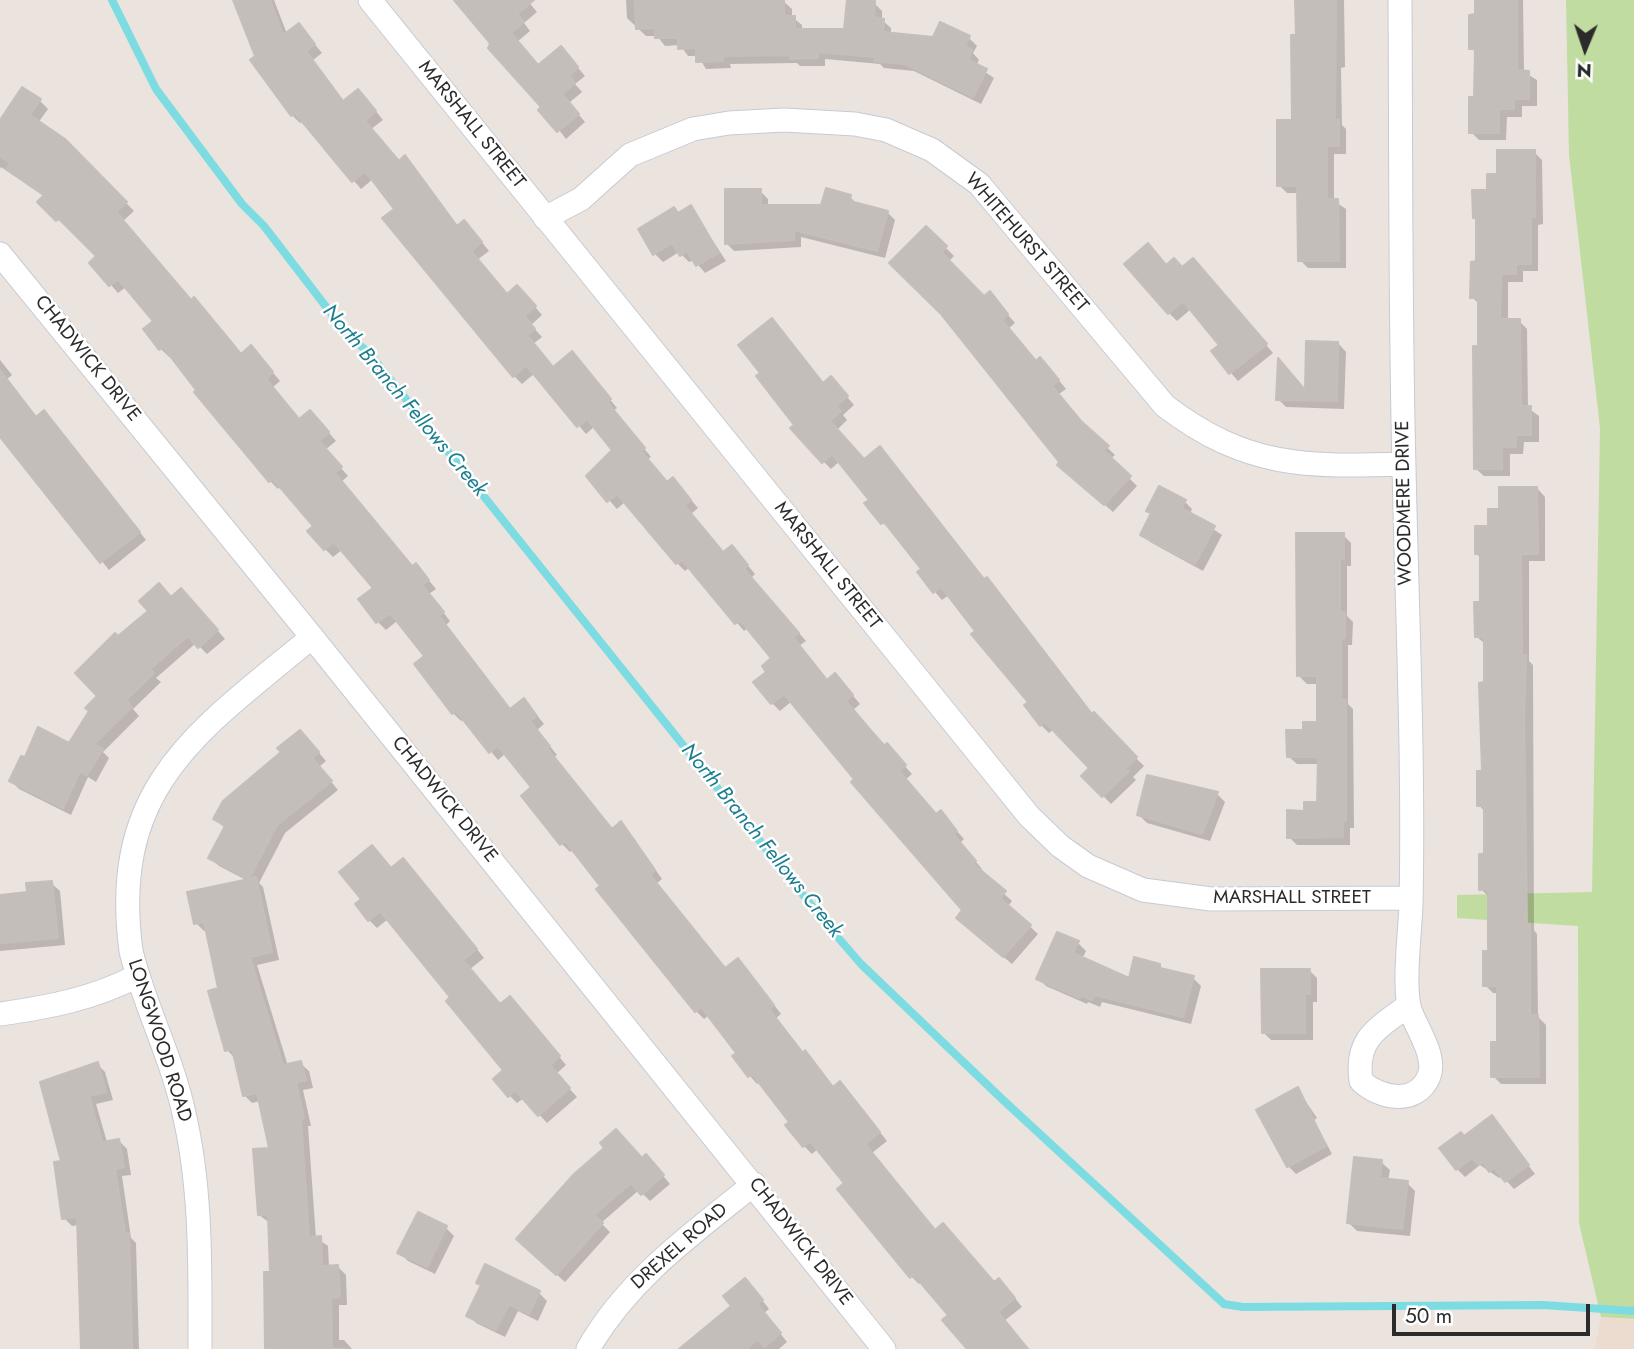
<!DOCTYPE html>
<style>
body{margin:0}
#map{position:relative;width:1634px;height:1349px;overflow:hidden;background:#ebe3de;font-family:Jost,sans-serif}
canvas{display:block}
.north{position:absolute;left:1550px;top:14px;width:70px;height:70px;-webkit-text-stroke:5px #fff;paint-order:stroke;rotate:182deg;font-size:19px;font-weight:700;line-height:28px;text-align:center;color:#2b2b2b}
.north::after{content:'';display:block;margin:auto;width:24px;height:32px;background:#2b2b2b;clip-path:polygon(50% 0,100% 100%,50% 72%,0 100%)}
.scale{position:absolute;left:1392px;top:1304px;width:198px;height:32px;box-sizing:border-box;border:4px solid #2b2b2b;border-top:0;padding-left:9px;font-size:21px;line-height:24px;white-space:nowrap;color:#2b2b2b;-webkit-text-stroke:5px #fff;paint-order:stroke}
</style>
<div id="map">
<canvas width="1634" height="1349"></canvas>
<div class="north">N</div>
<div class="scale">50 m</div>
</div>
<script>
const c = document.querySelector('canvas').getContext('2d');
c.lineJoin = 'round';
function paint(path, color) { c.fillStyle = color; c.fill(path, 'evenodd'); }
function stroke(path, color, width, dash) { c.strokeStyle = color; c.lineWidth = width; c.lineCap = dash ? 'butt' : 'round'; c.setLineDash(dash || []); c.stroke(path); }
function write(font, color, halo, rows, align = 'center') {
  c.font = font + ' Jost,sans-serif'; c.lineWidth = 5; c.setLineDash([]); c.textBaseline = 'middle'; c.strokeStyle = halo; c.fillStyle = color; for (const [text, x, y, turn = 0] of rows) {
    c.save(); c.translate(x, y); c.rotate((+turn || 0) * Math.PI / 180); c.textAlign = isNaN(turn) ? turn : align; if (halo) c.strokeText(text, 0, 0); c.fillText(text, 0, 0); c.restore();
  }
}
paint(new Path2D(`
 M1601,1317L1634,1320V1349H1595Z`), '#ebdccf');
paint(new Path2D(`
 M1566,0H1634V1319L1601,1317L1579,1223L1578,926L1457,918V895L1592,892L1600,428L1569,155Z`), '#c1dca0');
paint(new Path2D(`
 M234,0H274L287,34L299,25L322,53L313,60L344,103L366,99L383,120L371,129L399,162L405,158L413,166L458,227L472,230L489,251L477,260L507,295H525L542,315L531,325L542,337L533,344L553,368L579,362L617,408L613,411L651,457L648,459L668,484L681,488L698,508L691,514L724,554L740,556L755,574L751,578L806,641L799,646L828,681L843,684L860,704L853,710L912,774L905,780L936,816L948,821L964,839L960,843L982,869L980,872L1012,901L1008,906L1038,934L1012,964L966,926L964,910L792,701L780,711L772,703L768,672L774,659L749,627L744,631L690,567L685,571L677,563L626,501L617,509L588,476L614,450L595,426L586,434L535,373L522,384L514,376L373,179L361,189L303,121L300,123L292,115Z
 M453,0H527L537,12L524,23L530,31L517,42L538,67L568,56L585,76L575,84L582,92L569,103L585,122L566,139L492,43Z
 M626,0L783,1L792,9V17L802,25V31H846L874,3L882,11V20L891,28V34L934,39L969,38L977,46L973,53L979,60L976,66L994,78L981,104L914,71L884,68L880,64L825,59V66H800L797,63L730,64L731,68L706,69L698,56H688L680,45L665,46L657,36H646L627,18Z
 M1296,0H1344L1345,67L1341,68L1342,125L1346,129V154H1334V201L1346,209V268H1308L1300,260L1299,193H1287L1279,185L1294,122Z
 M1476,0H1523L1524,72L1537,80V106H1522V117H1507L1506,140H1479L1471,132L1476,98L1477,54L1471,48Z
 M40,101L48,109L38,123L64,140L134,211L123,221L191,301L224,332L242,355L259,356L280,381L272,388L300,421L318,420L336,441L325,450L348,476L341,482L413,568L416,565L436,589L429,594L450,621L446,625L511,710L532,709L544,724L537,730L557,755L554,757L612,830L621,824L629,832L662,879L656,884L725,969L738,960L746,968L781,1014L776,1018L804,1054L834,1089L848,1092L887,1141L872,1153L936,1231L995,1284L1007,1288L1022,1307L1004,1321L1027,1349H969L951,1315L922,1282L919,1284L911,1276L818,1149L812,1154L804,1146L791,1122L760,1082L757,1084L750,1076L738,1053L709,1015L704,1019L696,1011L574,849L570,852L562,844L523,796L534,788L506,753L498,760L464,719L461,721L453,713L416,664L426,657L397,621L386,630L378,622L375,588L343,549L333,557L325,549L316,526L281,486L278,489L270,481L171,355L169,357L161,349L145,329L156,321L126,287L118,293L111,285L91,263L99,256L39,202L45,197L1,167L0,169V123Z
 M1534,152L1542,160L1543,224L1538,225V271H1523V282H1508V321H1519L1527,329L1528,408L1539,416V442H1524L1523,454H1510V476H1484L1475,468L1480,348L1479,304L1472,297L1477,263L1478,220L1474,217L1499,176Z
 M760,191L768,199V207H823L850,197L858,205L887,212L895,220L885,258L801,237V247L734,251L726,243Z
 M691,207L726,261L705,273L694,260L689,262L679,252L663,262L655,254L674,209L679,214Z
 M926,228L954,256L948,262L984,298L997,302L1015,323L1008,329L1036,363L1048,367L1066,389L1059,394L1087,428L1115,455L1110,459L1137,486L1113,512L1067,472Z
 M1166,266L1201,268L1273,353L1238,381L1213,352L1221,346L1191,309L1177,321L1169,313Z
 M1338,343L1346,352L1344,409L1286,407L1278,399L1306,393Z
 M0,360L12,375L7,379L37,418L52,421L146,540L109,570L0,434Z
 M824,384L838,386L854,405L843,415L847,420L837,430L864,461L880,448L888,456L985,581L987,579L995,587L1093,716L1144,766L1133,777L1136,780L1111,804L1084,776L1092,768L1054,729L1049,733L1041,725L1026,705L1030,702L978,631L949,595L942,600L935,592L919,572L923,569L892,529L882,523L871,500L840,461L831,469L823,461Z
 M1537,488L1545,497V561H1529V661L1533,665L1534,930L1537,934L1538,1017L1546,1025V1084H1501L1493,1076L1498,1043V993H1493L1485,985L1490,953V898L1481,889L1486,856L1485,812L1479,805L1484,773L1486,684L1485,644L1476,636L1482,603L1481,559L1476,553L1501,511Z
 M1184,501L1192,509L1190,514L1222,535L1203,571L1150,542L1142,534L1152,515L1148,510Z
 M1343,535L1351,543V566H1347V616L1353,622L1352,645H1348V704L1353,709L1354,828H1350V845H1297L1289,837L1305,812L1319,804V764H1297L1288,756L1305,732L1319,723V684H1307L1299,676Z
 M189,598L225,639L207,654L196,643L156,678L161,682L133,709L139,716L103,752L109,758L96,782L88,777L71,815L19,789L11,781L70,745L100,696L118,639L172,599Z
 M308,740L326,761L319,767L338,790L285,833L259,883L263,887L279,960L257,965L288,1066L300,1063L309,1071L313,1088L303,1090L311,1126H308L316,1238L328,1246L329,1267H338L346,1275L347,1305H339V1340H344L352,1349L267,1347L272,1274L270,1223L259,1215L271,1150L260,1101L252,1103L244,1095L235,1058L227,1050L221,989L208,930L204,931L196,923L248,881L219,866L210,858L226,829L215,819Z
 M1217,794L1225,802L1210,841L1147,823L1139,815Z
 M411,868L484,958L470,969L501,1006L518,1007L566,1065L556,1074L577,1097L547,1123L524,1098L517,1103L509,1095L506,1070L452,997L388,919L377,928L369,920L391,869Z
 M51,883L60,891L65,945L0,951V896L29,893Z
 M1078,943L1086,951L1082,959L1130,980L1159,965L1165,971L1193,978L1201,986L1191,1024L1102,1002L1100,1007L1088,1002L1087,1004L1046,986L1038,978Z
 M1309,970L1317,978V1002H1313V1040H1271L1263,1032Z
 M97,1064L105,1072L113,1100L96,1104L107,1142L119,1141L127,1149L131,1175L122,1176L131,1238L136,1243L139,1349H82L79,1225L72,1226L64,1218L63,1162Z
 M1298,1090L1317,1118L1314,1120L1332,1154L1296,1174L1288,1166Z
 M1492,1118L1535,1174L1514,1189L1502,1176L1499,1178L1480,1165L1465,1177L1457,1169L1465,1138Z
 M642,1160L654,1165L670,1184L650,1201L639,1190L601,1223L610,1232L565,1282L526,1247Z
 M1381,1162L1390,1170L1388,1181L1407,1183L1415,1191L1410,1236L1357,1231L1349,1223Z
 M446,1228L454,1236L435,1274L408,1261L400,1253Z
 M486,1266L539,1293L547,1301L538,1321L518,1311L505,1337L476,1323L468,1315L482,1286L478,1282Z
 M753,1288L769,1309L764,1313L787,1342L779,1349H681Z`), '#0003');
stroke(new Path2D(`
 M112,0L156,89L242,204L264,226L347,334L369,353L828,926L861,964L1002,1099L1224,1304L1243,1307L1543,1305L1634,1311`), '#7cdce2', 8);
const building = new Path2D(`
 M233,0H270L283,35L299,23L315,44L306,51L343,101L358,89L376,111L365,121L399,161L405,155L457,226L464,220L482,242L471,251L507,294L517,285L536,306L524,316L535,329L527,335L553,367L572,351L611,399L607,402L645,448L641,451L667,482L673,477L691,500L684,505L723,552L732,545L748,565L744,569L799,633L793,637L827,680L835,673L853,695L846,701L884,746L887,743L906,765L899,771L936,814L941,810L957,831L953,834L976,861L972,863L1006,891L1000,898L1031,925L1003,957L956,918L962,910L851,782L854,779L784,694L771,704L753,682L766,672L762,666L771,658L740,620L735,624L682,560L676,564L617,494L607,502L586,476L612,450L587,419L577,427L526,365L513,377L382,218L394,209L365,171L352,182L295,113L291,116L250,60L255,56Z
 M454,0H534L517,14L524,22L511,33L538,65L561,46L578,67L569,76L575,83L562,94L579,114L557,132L538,110L541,107L488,48L490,43Z
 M635,0H784V16H795V29H844L847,0L875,1L874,17L884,19L883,32L933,37L940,22L970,36L965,46L972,50L968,60L987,69L973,97L905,64L874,61L875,57L818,52V58L790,59V55L723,56V61L696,62V48L678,49V38H655V28L636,29Z
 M1295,0H1336L1335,120H1339V146H1327V199H1338L1339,261H1298L1297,186H1277V120H1292L1291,35H1296Z
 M1475,0H1517V70L1529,71V99H1514V109H1499V133H1469V97H1474L1475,49H1469V15L1475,14Z
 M22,87L41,99L30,115L65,139L127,202L116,212L191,300L194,297L241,354L251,345L273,372L266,379L299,419L310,410L329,432L319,441L342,467L335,473L412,566L416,563L429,580L422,585L444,612L439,616L510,709L524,698L537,716L530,721L550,746L547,748L612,829L621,821L655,870L650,875L725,968L738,958L774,1005L769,1009L803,1053L805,1050L833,1087L840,1081L880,1132L865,1144L935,1230L943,1223L994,1282L999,1278L1015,1298L998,1312L1028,1349H967L942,1320L948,1315L913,1274L910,1278L837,1189L844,1183L810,1141L803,1147L785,1125L789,1122L752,1074L748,1077L732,1056L736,1053L701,1007L695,1012L596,889L600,886L565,841L560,845L521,796L531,787L498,746L489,753L456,711L452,714L414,664L424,656L390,613L376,623L358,599L373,588L334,542L324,550L307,531L313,526L273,479L269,482L194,392L196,390L163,347L159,350L143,329L153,321L118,279L109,286L89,263L96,256L59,219L56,221L37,202L44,195L6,169L10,163L0,156V120Z
 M1497,150H1535V217H1531V264H1516V274H1501L1500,319H1520L1521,406H1531V435H1516V447H1502V469H1474L1473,346H1478V298H1470L1471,262L1476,261V218H1473L1472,190H1487V174H1497Z
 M826,188L851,195L850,201L888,211L877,251L794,230V240L725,244V189H761V205H821Z
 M691,205L719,253L696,266L687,251L680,256L672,243L653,255L638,229L674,207L678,213Z
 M926,226L947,246L941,252L984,296L990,291L1008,314L1002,320L1036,361L1040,357L1059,380L1052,386L1081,421L1109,446L1103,450L1131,476L1104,505L1057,465L1059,462L940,313L889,263Z
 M1148,243L1166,265L1174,258L1182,267L1193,258L1267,344L1229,374L1211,351L1219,345L1183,301L1168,314L1124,264Z
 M772,318L823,383L831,376L848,396L836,406L841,411L830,421L864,459L880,446L984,579L987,577L1092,714L1094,712L1137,757L1124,770L1129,771L1102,797L1081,776L1089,768L1045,722L1040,726L1024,705L1028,702L971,634L975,631L941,587L933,593L917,572L921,569L884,522L881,524L864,503L869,500L832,454L822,463L790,428L794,425L756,376L760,373L738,345Z
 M1306,341L1338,342L1337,401L1276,400L1278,358L1305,390Z
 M0,370L36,417L44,410L140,532L100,563L0,437Z
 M1159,486L1186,500L1181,508L1215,526L1195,564L1140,535L1151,513L1146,511Z
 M1499,487H1537L1538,554H1521L1522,655H1526L1524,717L1527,924H1530V1015H1538L1539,1077H1491V1042H1497V986H1483V951H1488V889L1479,890V854H1484V806H1477V771H1482L1479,683L1484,682V637H1475L1474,602H1480V554H1475V526H1488V509H1499Z
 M1296,533H1344V559H1340V612H1345V638H1341V700H1346V821H1343V837L1287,838V810L1304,811V802H1317L1318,757H1287L1286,730H1303V722H1317V676H1297Z
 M159,583L171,597L181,588L218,630L198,648L188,636L150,669L154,673L126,700L132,707L94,744L103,749L87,775L80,771L63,808L9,781L21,756L25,757L38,727L69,743L89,711L85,708L97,696L75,673L115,633L118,636L148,611L139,601Z
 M300,730L319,752L312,758L332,781L277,825L249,879L256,877L272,952L250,957L283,1065L301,1061L306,1080L296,1083L304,1118L301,1119L309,1237L321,1236L322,1266L338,1265L340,1297L331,1298L332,1349L265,1348L264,1272H270L268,1215H258L253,1149L269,1148L257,1093L243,1096L232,1049L225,1051L208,991L218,988L204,922L194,924L187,892L249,879L208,858L225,826L213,819L223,801L281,752L277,748Z
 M1147,775L1218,792L1202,834L1137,815Z
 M372,845L391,868L403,858L477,949L463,960L500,1004L510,996L560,1056L550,1065L570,1088L538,1116L515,1090L508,1097L493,1079L503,1070L446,1001L450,997L380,911L368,921L355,904L361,899L339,872Z
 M52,881L58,938L0,943V895L27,892L26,883Z
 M1057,932L1079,941L1073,953L1129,978L1134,957L1160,964V968L1194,976L1183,1017L1094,995L1092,1000L1080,995V998L1036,979Z
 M1261,969H1310V994H1305V1033H1262Z
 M98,1062L106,1092L89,1096L102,1142L119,1139L124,1167L115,1169L125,1233H129L132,1349H81L77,1217L62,1219L54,1162L61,1161L40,1082Z
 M1298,1087L1326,1146L1287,1167L1256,1110Z
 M1492,1115L1529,1165L1505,1182L1494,1168L1489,1172L1483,1162L1478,1165L1472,1158L1456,1170L1439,1148L1461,1132L1464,1136Z
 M616,1129L642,1158L646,1154L664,1175L641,1195L631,1183L594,1215L603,1223L556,1275L516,1239L574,1174L604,1148L600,1143Z
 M1354,1157L1382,1160L1380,1178L1408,1181L1402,1229L1347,1223Z
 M418,1212L447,1226L427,1267L397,1253Z
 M485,1264L540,1291L529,1314L509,1304L496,1330L466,1316L481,1285L476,1283Z
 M745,1278L763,1300L757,1304L781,1333L764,1347L758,1339L746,1349H679L731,1306L723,1296Z`);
paint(building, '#c4beba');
stroke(building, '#c6beb8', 2);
const minor = new Path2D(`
 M370,0L1029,816L1060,846L1088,866L1143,890L1211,899L1411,898
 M1400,0C1401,156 1400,311 1404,467C1407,613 1414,759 1411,905C1410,931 1403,988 1410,1010C1416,1027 1437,1057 1429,1076C1417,1106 1380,1099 1361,1081C1355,1038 1377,1029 1409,1005
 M545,218L581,199L630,155L693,129L729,123L784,120L855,124L886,130L932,150L979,184L1165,406C1247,468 1305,467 1404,464
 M0,254L312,637L884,1349
 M0,1014C49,1007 93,999 137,976
 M200,1349C200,1268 202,1188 183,1109C171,1055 144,1005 131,951C109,785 199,731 312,637
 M588,1349C628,1279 692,1234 754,1184`);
stroke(minor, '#c6cbd3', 25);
stroke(minor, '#fff', 23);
write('19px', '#2b2b2b', '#fff', [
 ["MARSHALL STREET",471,125,51],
 ["WHITEHURST STREET",1026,243,49],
 ["CHADWICK DRIVE",87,359,51],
 ["WOODMERE DRIVE",1405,503,-91],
 ["MARSHALL STREET",827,566,51],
 ["CHADWICK DRIVE",444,800,51],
 ["MARSHALL STREET",1292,898],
 ["LONGWOOD ROAD",159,1041,72],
 ["CHADWICK DRIVE",800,1242,52],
 ["DREXEL ROAD",680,1247,-41]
]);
write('italic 21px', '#1b7e8e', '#fff', [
 ["North Branch Fellows Creek",404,401,50],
 ["North Branch Fellows Creek",761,841,51]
]);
</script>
